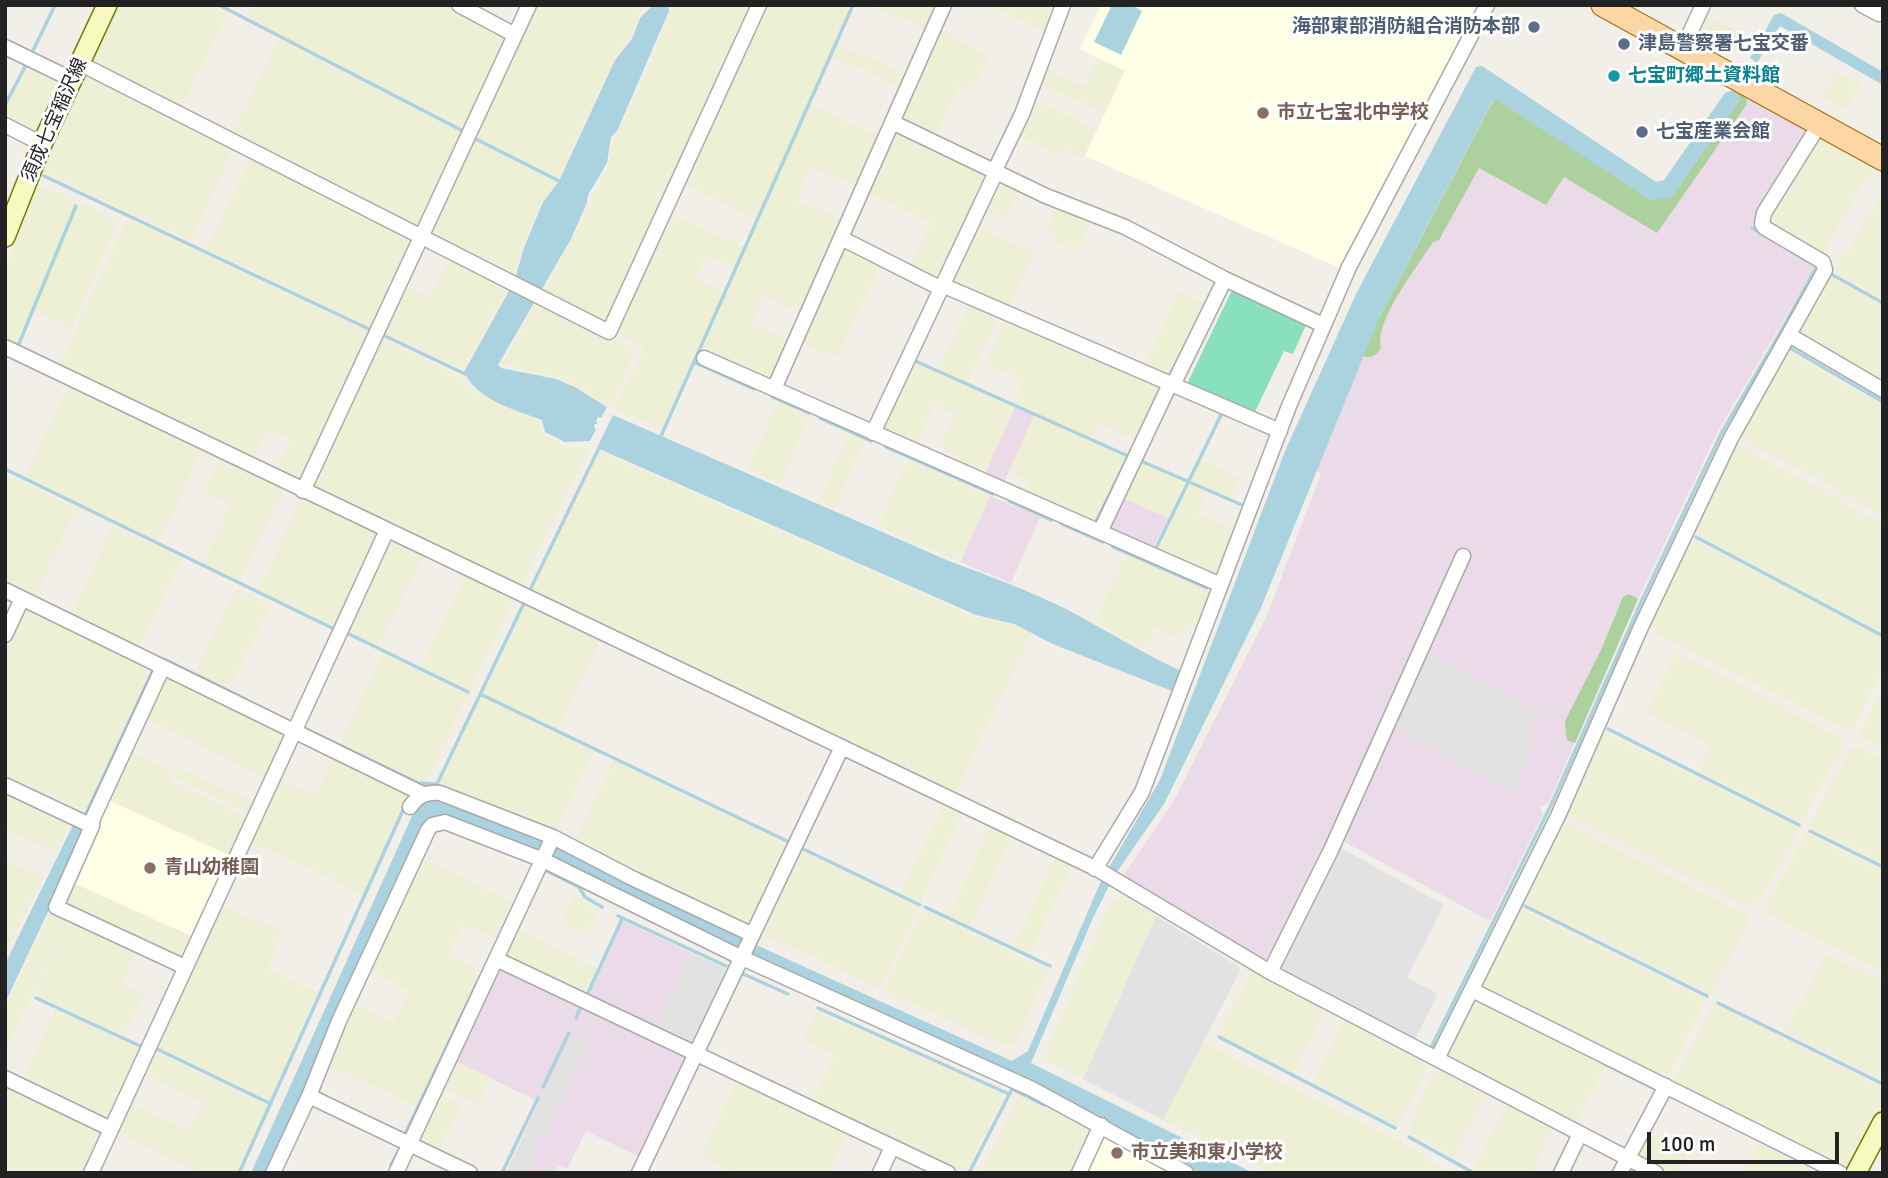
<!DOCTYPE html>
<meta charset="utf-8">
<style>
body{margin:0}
#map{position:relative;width:1888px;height:1178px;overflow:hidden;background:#f2efe9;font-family:Signika,sans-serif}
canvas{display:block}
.frame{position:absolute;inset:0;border:7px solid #222;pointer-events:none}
.scale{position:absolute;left:1647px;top:1132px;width:192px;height:32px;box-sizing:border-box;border:4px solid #222;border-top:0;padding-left:9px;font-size:21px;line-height:24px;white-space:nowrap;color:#222;-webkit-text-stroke:5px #fff;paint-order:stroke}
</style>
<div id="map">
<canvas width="1888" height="1178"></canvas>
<div class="frame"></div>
<div class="scale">100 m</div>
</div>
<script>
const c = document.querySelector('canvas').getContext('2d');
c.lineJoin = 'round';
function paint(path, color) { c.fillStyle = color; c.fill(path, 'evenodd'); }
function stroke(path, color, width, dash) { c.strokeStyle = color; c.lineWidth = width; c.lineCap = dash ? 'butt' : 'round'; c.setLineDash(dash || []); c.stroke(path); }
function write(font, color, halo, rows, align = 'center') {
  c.font = font + ' Signika,"Noto Sans JP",sans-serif'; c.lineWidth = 6; c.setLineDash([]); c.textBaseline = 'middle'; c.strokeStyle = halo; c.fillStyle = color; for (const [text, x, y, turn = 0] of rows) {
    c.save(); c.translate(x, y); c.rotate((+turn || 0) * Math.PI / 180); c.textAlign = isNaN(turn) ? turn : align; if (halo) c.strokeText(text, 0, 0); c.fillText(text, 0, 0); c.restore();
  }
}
paint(new Path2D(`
 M1737,92L1810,133L1751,228L1815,267L1719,429L1638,599L1548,804L1540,806L1543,814L1490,921L1341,840L1329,844L1268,961L1263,963L1123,876L1173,802L1266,618L1321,474L1316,470L1365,348L1495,97L1650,200L1739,102Z
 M1015,407L1034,416L1003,485L983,477Z
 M990,496L1040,517L1011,583L960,562Z
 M1122,497L1168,518L1153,548L1109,529L1108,526Z
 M623,921L726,969L689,1048L587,999Z
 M500,964L685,1057L639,1157L586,1131L567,1169L558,1165L554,1173H506L539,1102L451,1059Z`), '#ebdbe8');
paint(new Path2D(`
 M1101,5H1479L1377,195L1342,269L1085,156L1125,71L1080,49Z
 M106,799L229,855L191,936L71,882Z
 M1103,1133L1175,1173H1084Z`), '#ffffe5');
paint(new Path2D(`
 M119,5H212L228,13L181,110L92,64Z
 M253,5H454L508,37L465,130L246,18Z
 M534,5H650L640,12L629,39L614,59L558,179L474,136Z
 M669,5H752L610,324L541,294L552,278L609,166L613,141L652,61L670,11Z
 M762,5H851L756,219L680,183Z
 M870,5H937L926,29Z
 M989,5H1058L1049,35Z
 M1705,14L1753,40L1745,55L1697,29Z
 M941,30L990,56L973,91L960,85L935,137L902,120Z
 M279,39L464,133L419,229L232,137Z
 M838,44L907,75L901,87L832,57Z
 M1097,59L1124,71L1104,113L1035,82L1041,66L1084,86Z
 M29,61L62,77L34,133L5,118V108Z
 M88,71L235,145L190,241L43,172Z
 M1837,71L1861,84L1846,111L1822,98Z
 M1030,97L1095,128L1082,159L1060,148L1056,155L1015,134Z
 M810,105L880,136L858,187L811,167L797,200L844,220L803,313L763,296L751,324L791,341L775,379L769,380L702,350Z
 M897,129L986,172L988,179L942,277L937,279L911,266L930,223L869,194Z
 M1818,137L1873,167L1821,257L1768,226V216Z
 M473,139L556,182L538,211L521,249L513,281L429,234Z
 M252,153L414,240L373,329L207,249Z
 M1004,181L1019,189L1004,220L983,210L996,184Z
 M37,183L76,202L17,347L5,342V267Z
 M1883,192V299L1835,272Z
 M79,203L115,220L117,224L72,328L35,310Z
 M1058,205L1092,219L1076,252L1054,241L1058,233L1047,228Z
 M666,211L743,247L734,268L706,256L696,279L723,292L662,429L614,410L644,347L617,333L613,326Z
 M127,218L372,333L302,482L274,473L290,440L267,429L251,462L58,368Z
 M976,225L1034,253L1007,309L950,285Z
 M846,247L881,265L837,358L803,343Z
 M451,256L509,285L463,370L383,333L405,286L431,298Z
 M1827,274L1883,306V385L1798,336L1797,329Z
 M1178,292L1208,305L1174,375L1165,378L1143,367Z
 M537,300L628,346L632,352L633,357L610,406L576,386L556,378L502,364Z
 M969,304L998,317L967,383L939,370Z
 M1006,321L1160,388L1135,440L1100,423L1092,439L1013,403L1022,381L985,364Z
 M381,338L463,377L482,396L539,421L543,435L567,447H589L519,590L316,488L314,482Z
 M1787,350L1883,406V515L1741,438L1739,433Z
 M914,362L1015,407L983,477L956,465L960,456L941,447L955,415L934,406L916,447L883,430Z
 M70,384L203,447L159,542L25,477Z
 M778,402L810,416L780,483L747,469Z
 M1034,416L1126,457L1093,525L1023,494L1029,482L1009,472Z
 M849,433L865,440L835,508L819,501Z
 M1739,445L1883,524V633L1692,532L1732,448Z
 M600,451L972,616L1013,625L1031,633L954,797L529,595Z
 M225,457L285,486L239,581L203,563L231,505L203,491L218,462Z
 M908,459L990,496L960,562L878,526Z
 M1200,460L1240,478L1230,500L1190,481Z
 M1139,461L1185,482L1168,518L1122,497Z
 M5,474L77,509L33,599L5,585Z
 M1189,484L1206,491L1197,512L1237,530L1220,576L1212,578L1156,552Z
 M303,495L380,531L336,628L258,590Z
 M113,525L183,559L138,651L69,617Z
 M1690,537L1883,638V672L1853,728L1843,729L1651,630L1650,623Z
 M394,538L425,553L378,646L346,631L387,541Z
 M1126,555L1214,593L1199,629L1187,624L1180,639L1155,627L1144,648L1094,622Z
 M466,573L516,597L470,691L420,667Z
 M237,588L272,606L229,690L195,673Z
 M526,602L601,639L557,729L482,694Z
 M22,604L152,664L86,812L5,775V640Z
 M1676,652L1840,737L1844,745L1802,822L1699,771L1711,745L1650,714L1649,706Z
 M384,653L468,695L426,781H417L340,743Z
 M167,673L286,734L265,777L143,718Z
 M1883,688V749L1865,740L1860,731Z
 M481,696L594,751L556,832L438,787Z
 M1602,731L1799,828L1759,903L1749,907L1568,816L1566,809Z
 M1859,747L1883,759V864L1808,827L1851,748Z
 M128,750L166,769L174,782L247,817L229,855L106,799Z
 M334,755L410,791L364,895L251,842L280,780L315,796Z
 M613,760L790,846L752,925L746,928L636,875L575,841Z
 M172,764L254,802L249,812L178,780L171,767Z
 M5,789L71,820L56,852L5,828Z
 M944,802L964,812L920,903L900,894Z
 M1566,823L1747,914L1749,921L1710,995L1522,901L1559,825Z
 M991,825L1013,835L970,926L948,916Z
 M1806,832L1883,871V973L1768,915L1766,907Z
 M796,849L919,907L879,988L758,932Z
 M1055,857L1073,865L1030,955L1013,947Z
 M5,859L43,877L5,956Z
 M422,859L513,901L495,939L464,924L449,955L481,971L416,1107L327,1064L354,1004L393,1023L409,991L369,971Z
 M71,882L191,936L179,962L62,902Z
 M575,894L599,910L588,934L562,921Z
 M1123,895L1156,916L1083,1079L1043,1059L1110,903Z
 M223,905L284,933L268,968L318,992L269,1102L156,1046Z
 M1518,907L1707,1000L1667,1077L1659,1079L1483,990L1481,984Z
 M53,908L70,916L5,1054V1007Z
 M923,909L1049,970L1016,1042L1006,1045L1000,1044L885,991Z
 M71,917L137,949L121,983L145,995L124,1037L36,995Z
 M515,929L597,968L583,996L504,959Z
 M1827,954L1883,981V1080L1784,1032Z
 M1255,973L1325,1010L1293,1073L1218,1035L1250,974Z
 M1475,1000L1606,1066L1575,1126L1448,1061L1446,1055L1472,1001Z
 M1714,1003L1883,1088V1102L1849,1165L1840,1168L1677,1087L1674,1080Z
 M55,1009L139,1049L107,1118L102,1121L21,1082Z
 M817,1012L1005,1094L964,1173L811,1101L834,1056L803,1041Z
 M1345,1020L1424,1062L1427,1069L1397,1127L1313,1084Z
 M1203,1042L1396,1139L1449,1173H1273L1163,1120Z
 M155,1051L268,1105L236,1173H200L116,1131L130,1102L190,1131L203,1103L144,1074Z
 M451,1059L491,1079L478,1104L440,1086Z
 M1441,1071L1485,1094L1453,1158L1411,1134L1408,1129L1434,1074Z
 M5,1081L101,1128L104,1133L86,1173H5Z
 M736,1081L848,1133L829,1173H739L701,1156Z
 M437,1093L461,1105L440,1149L418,1138Z
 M1019,1096L1044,1109L1047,1104L1095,1129L1074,1173H981Z
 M1508,1102L1553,1126L1530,1173H1480L1473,1169Z
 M1646,1132L1687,1153L1677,1173L1641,1156L1638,1148Z
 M1758,1143L1804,1166L1801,1173H1743Z`), '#eef0d5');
paint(new Path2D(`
 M1737,92L1746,97L1747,104L1657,233L1564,177L1546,205L1479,168L1439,240L1433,242C1418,266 1374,321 1381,348C1376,356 1371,359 1362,356L1380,316L1495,97L1650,200L1739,102Z
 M1629,594L1638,599L1575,743L1568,741L1566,736L1565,721L1601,650L1623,597Z`), '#add19e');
paint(new Path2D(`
 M1232,290L1306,325L1293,354L1284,351L1254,414L1187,384Z`), '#88e0be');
paint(new Path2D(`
 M1427,652L1541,714L1530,733L1534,748L1511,791L1393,728Z
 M1337,846L1444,905L1407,978L1438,994L1414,1041L1278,969Z
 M1156,916L1238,966L1240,971L1163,1120L1083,1079Z
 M691,953L726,969L689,1048L654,1031Z
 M571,1033L589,1042L526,1173H506Z`), '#e2e2e2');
paint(new Path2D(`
 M653,5H668L669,11L617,131L611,137L607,163L588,195L587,203L571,239L498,365L501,368L556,379L575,387L607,407L601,418L598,417L596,421L598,424H595L594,427L596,429L590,441L565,442L545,432L542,420C515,410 477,400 464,372L515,280L523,250L543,202L559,181L615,60L632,39L640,18Z
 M1112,5H1131L1142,11L1121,55L1094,42Z
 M1781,13L1883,72V85L1780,26L1757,63L1750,58L1774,15Z
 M1482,66L1656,182L1664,180L1725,93L1733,90L1737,92L1739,102L1671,198L1650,200L1494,98L1380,316L1260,610L1164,804L1114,876L1093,918L1031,1063L1253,1173H1199L1036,1085L729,946L530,849L441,816L433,817L425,824L266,1173H251L412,816L421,804L440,798L544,837L752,943L1012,1061L1028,1051L1101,881L1160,780L1285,451L1357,292L1476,67Z
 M613,415L949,561C989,576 1030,591 1068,610C1106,630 1142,653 1181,671L1172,691L1055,645L1014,624L976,615L597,448Z
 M73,825L86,831L5,1003V964Z`), '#aad3df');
stroke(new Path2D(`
 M219,5L463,131
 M31,55L55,5
 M5,105L27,63
 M474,138L559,181
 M44,176L371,330
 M1752,228L1761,233
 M1831,274L1883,303
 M383,335L465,374L470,373
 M1776,340L1817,266L1813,264
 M18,346L76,206
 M1790,348L1883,402
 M913,360L1128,456
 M694,362L754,389
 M772,397L809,413
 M820,418L871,441
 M661,436L853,5
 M886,447L993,494
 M1141,461L1242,505
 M5,469L332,628
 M1009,501L1051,520
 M1096,522L1129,455
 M1062,524L1103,542
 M1696,537L1883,636
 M1113,547L1207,588
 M1156,548L1222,413
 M529,592L599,448
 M347,633L468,692
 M164,659L247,700
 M480,694L791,843
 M304,728L418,783L437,784L524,603
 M1608,729L1799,825
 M83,815L85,816L154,668
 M1810,831L1883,867
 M799,847L920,905
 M543,869L579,887L585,897L602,907
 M1525,906L1707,996
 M925,907L1050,966
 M618,916L726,966
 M741,973L788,994
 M587,995L622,919
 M36,998L140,1046
 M1718,1003L1883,1084
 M818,1008L1009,1094
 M576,1018L582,1004
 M1219,1037L1395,1128
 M1432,1046L1551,805L1642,600L1722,432L1776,340L1778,341
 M157,1049L271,1104
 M1603,1063L1655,1089
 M543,1087L569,1033
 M405,1134L478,981
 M1409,1137L1474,1173
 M391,1165L399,1150
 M239,1173L404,808
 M502,1173L538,1098
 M969,1173L1012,1089L1044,1105V1103`), '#aad3df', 3.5);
const street = new Path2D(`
 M459,5L515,35
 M1862,5L1879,14
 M1688,37L1703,5
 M5,47L73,80
 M81,64L609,332L759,5
 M892,122L1046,196L1125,227L1225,279L1323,325
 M5,125L42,144
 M994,172L1022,114L1063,5
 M841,238L940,288
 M942,285L1280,431
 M1789,335L1883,390
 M5,347L1097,869L1270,972L1656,1173
 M704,358L1221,585
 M1173,385L1225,279
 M774,389L944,5
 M873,433L996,172
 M303,491L529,5
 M1100,532L1170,384
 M5,590L423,794
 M5,635L22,599
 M163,667L93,818L92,826L56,907L185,967
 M5,785L92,826
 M410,807C418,795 426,792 440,793L553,837L634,879L751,934
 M1095,869L1142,792L1289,406L1349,267L1487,5
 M496,959L948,1173
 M1270,972L1331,850L1463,556
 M1472,990L1840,1173
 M1437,1059L1558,816L1640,629L1731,438L1825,270L1823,262L1765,228L1762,224L1764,213L1819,125
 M5,1078L111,1129
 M309,1096L470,1173
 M91,1173L387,530
 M273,1173L309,1096L339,1021L428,830L432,825L445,822L543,860L740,957L1032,1089L1186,1173
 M396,1173L553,837
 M639,1173L842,747
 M880,1173L892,1147
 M1079,1173L1101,1125
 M1561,1173L1580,1134
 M1620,1173L1666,1086`);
const secondary = new Path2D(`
 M5,237L42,144L107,5
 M1856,1173L1883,1122`);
const primary = new Path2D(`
 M1603,5L1883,159`);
stroke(street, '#a9a9a9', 17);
stroke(secondary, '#707d05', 22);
stroke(primary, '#a06b00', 25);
stroke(street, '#fff', 14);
stroke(secondary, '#f7fabf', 19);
stroke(primary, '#fcd6a4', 23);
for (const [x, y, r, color] of [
 [1534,27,7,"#5c6f8a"],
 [1624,44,7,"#5c6f8a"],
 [1614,76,7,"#0f9aa8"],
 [1263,113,7,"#8d6e63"],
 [1642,132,7,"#5c6f8a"],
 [150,868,7,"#8d6e63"],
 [1117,1153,7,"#8d6e63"]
]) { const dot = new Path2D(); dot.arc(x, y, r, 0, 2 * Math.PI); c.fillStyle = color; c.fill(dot); stroke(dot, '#fff', 2.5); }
write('bold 19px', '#4e5e75', '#fff', [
 ["海部東部消防組合消防本部",1520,27,"right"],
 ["津島警察署七宝交番",1638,44],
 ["七宝産業会館",1656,132]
], 'left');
write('bold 19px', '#0d838f', '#fff', [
 ["七宝町郷土資料館",1628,76]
], 'left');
write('bold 19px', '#785e54', '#fff', [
 ["市立七宝北中学校",1277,113],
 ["青山幼稚園",164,868],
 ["市立美和東小学校",1131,1153]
], 'left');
write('19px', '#222', '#fff', [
 ["須成七宝稲沢線",55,120,-66]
]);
</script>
